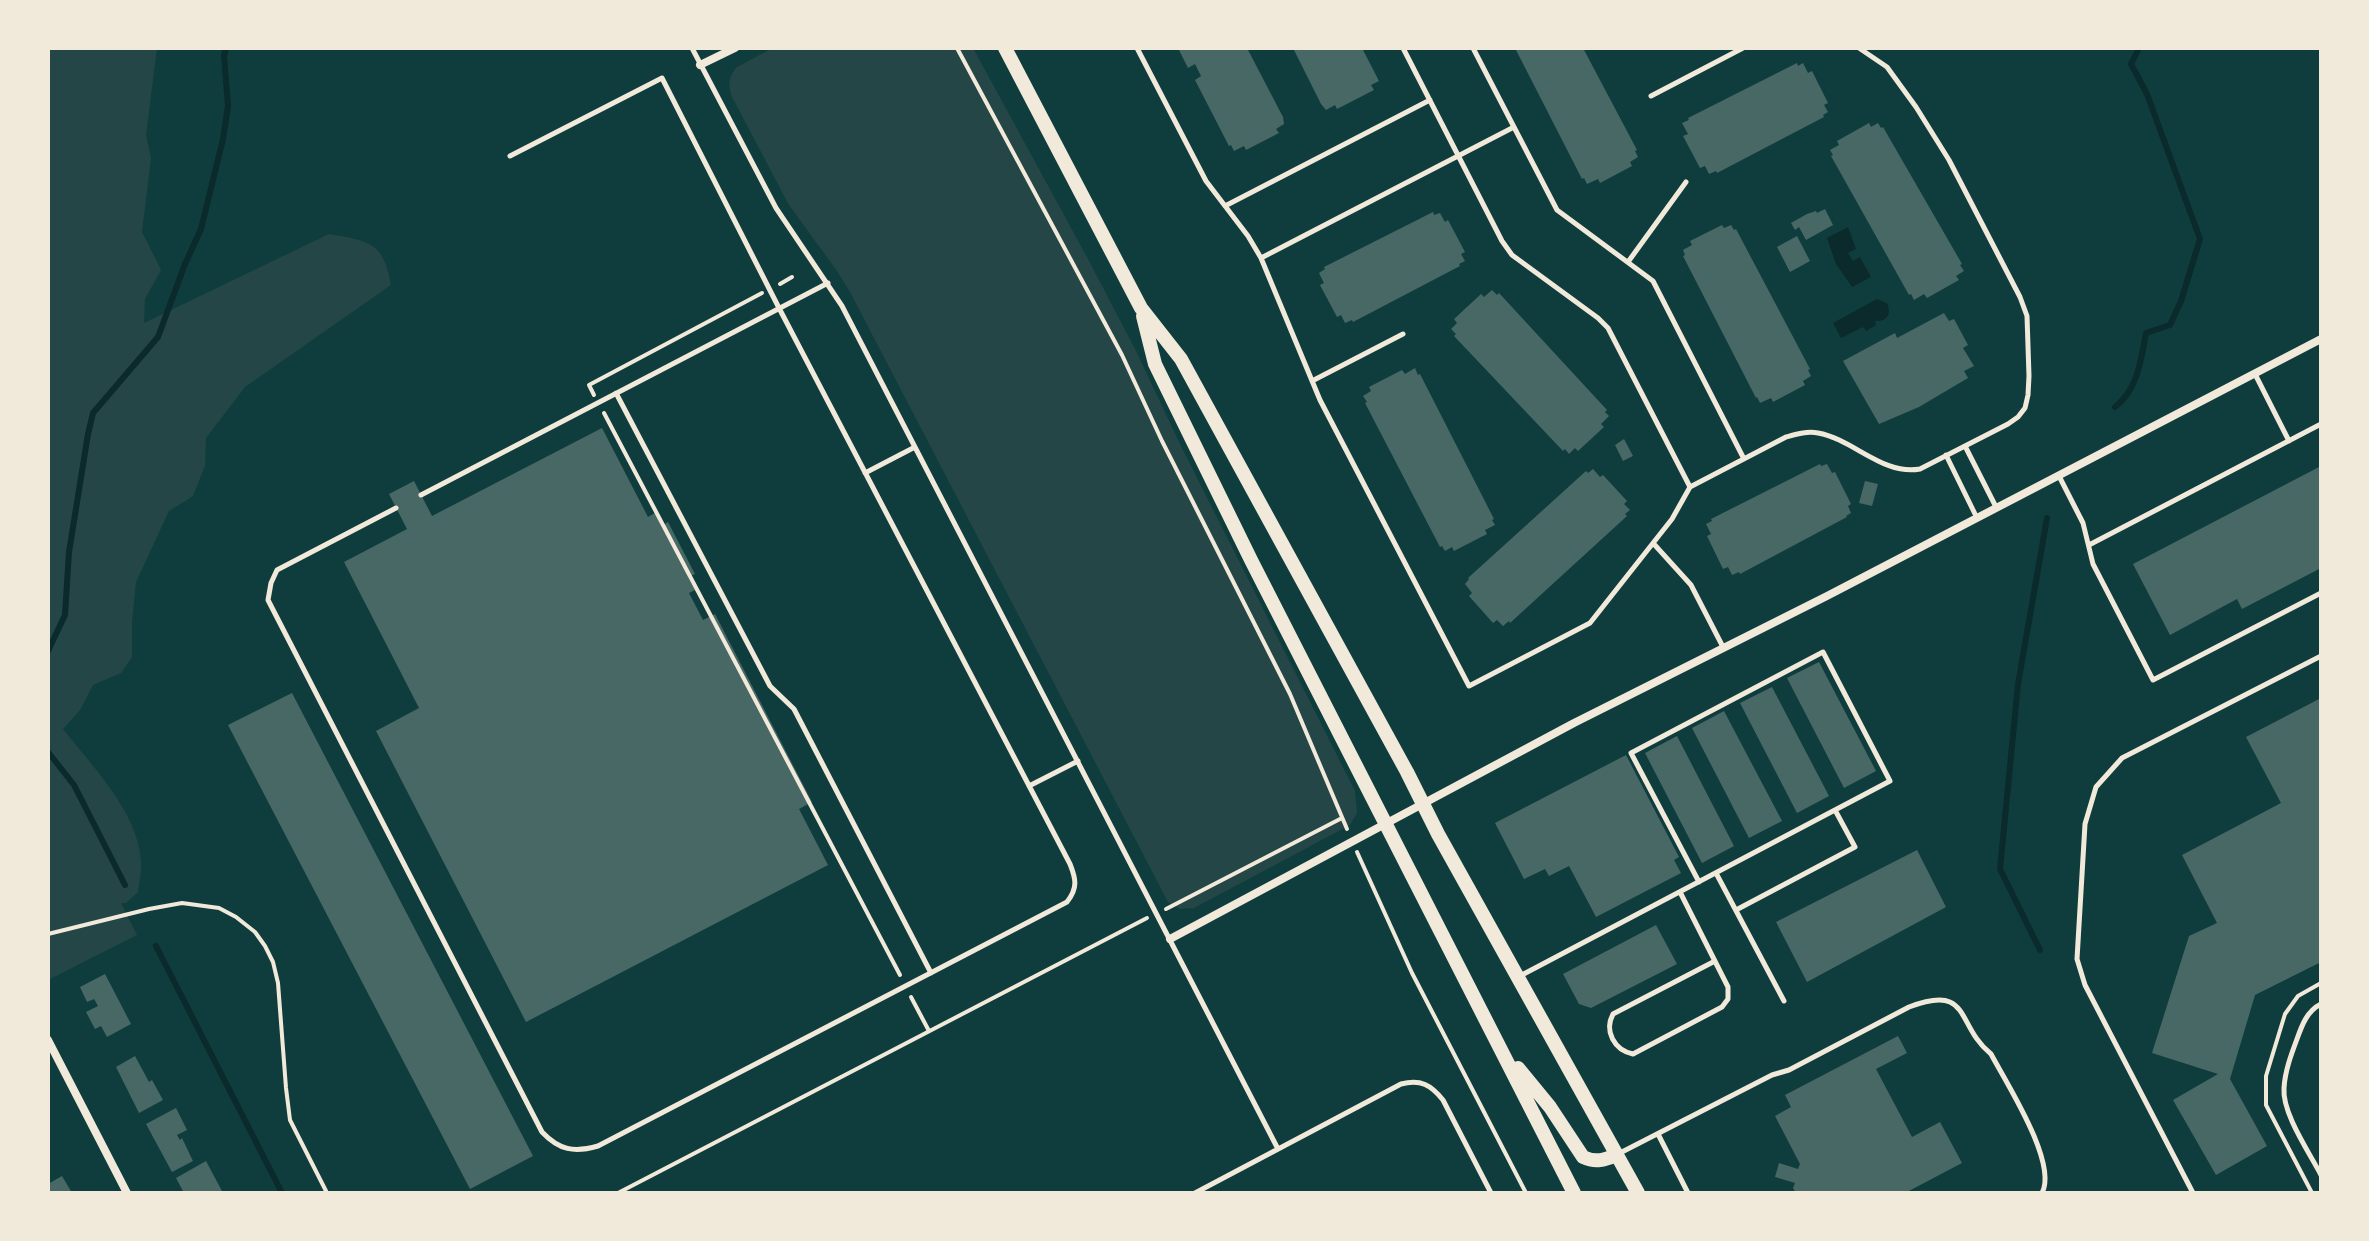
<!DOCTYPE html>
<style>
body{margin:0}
#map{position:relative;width:2369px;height:1241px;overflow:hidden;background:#0f3d3e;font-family:"Source Sans 3",sans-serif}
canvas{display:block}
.frame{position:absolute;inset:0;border:50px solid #f1e9da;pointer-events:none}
</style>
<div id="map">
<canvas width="2369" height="1241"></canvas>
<div class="frame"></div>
</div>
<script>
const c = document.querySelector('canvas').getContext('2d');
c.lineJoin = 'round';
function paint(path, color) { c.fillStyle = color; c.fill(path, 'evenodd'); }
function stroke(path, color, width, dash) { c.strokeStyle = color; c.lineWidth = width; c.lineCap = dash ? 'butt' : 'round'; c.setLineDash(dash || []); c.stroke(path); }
paint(new Path2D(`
 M48,48H157L146,135L151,158L142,232L161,270L145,299L144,323L329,234C369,241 384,242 391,285L245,387L206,438L205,466L193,496L169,511L136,582L132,622V657L121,673L93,685L80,710L63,729C92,766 138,812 141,861C142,871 139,883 138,892L126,903H121L137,935L48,980Z
 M773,48H973L1088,259L1136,351L1181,446L1355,791L1357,813L1350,825L1194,908L1180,909L1168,902L851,294L837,271L789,205L732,97C728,86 728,76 737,67Z`), '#244646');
paint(new Path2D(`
 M1848,227L1856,249L1848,253L1853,261L1860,257L1871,277L1852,287L1836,264L1827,238Z
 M1877,299L1887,303C1892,314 1887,322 1875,321L1876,325L1866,331L1863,327L1841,338L1833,323Z`), '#0a2a2b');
stroke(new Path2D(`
 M2115,407C2138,389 2141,360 2146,333L2170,325L2181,301L2200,239L2147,94L2131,64L2139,48
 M48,651L65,615L69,552L88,434L93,413L158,337L185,264L201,229L223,139L228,106L224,56L226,48
 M48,752L74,785L125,885
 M156,946L282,1193
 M2040,950L2000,869L2018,684L2047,518`), '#0a2a2b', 6);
paint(new Path2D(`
 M1178,48H1247L1283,117L1284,124L1276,129L1279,133L1246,150L1244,146L1234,151L1231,145L1229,146L1195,80L1201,76L1195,64L1188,68Z
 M1293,48H1362L1379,81L1371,85L1374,90L1337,109L1335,105L1326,110L1321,104Z
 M1515,48H1583L1637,150L1635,151L1638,157L1630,162L1632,166L1600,183L1598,179L1587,184L1584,178L1582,179Z
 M1797,63L1798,66L1803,63L1808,73L1812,71L1828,103L1824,105L1828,112L1823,115L1824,117L1717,173L1716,171L1709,174L1705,166L1700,168L1683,136L1688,134L1682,123L1689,120L1688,118Z
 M1869,123L1871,127L1878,123L1881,128L1883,127L1962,264L1960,265L1964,271L1956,276L1959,280L1927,298L1924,294L1914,300L1911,294L1909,295L1831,156L1833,155L1830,150L1839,145L1837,141Z
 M1825,209L1833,225L1806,240L1799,227L1795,230L1791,223L1807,214L1816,211L1817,213Z
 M1433,212L1434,215L1440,213L1445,222L1448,220L1465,252L1461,254L1465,261L1459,264L1460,266L1353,322L1352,320L1345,323L1341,315L1337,317L1320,285L1324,283L1319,273L1325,269L1324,267Z
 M1722,225L1724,228L1731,225L1734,230L1736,229L1810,369L1808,370L1811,376L1803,381L1805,385L1773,402L1771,398L1760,403L1757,397L1756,398L1683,256L1685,255L1683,250L1692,245L1690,241Z
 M1797,236L1810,261L1790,272L1777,247Z
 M1492,290L1497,295L1499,293L1607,410L1605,412L1609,416L1601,424L1604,427L1578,451L1575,448L1569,454L1565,449L1563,451L1454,336L1456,334L1451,329L1457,323L1454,319L1481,294L1484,297Z
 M1944,313L1949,321L1954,319L1968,345L1963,348L1974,366L1964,371L1968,378L1919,407L1879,424L1843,361L1895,333L1897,338Z
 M1415,368L1418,375L1420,374L1494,519L1492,520L1495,525L1485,530L1487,534L1454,551L1452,547L1445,551L1442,546L1440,547L1365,403L1367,402L1363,396L1371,391L1369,387L1402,370L1405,374Z
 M602,428L648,517L655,513L662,526L668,522L695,574L688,577L695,590L689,593L703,620L715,614L812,802L799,809L828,865L526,1022L376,731L419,708L344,562L407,529L389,494L414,481L432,516Z
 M1624,439L1633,456L1623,461L1615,445Z
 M1820,464L1821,466L1827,464L1832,473L1835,472L1851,504L1848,506L1851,513L1846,516L1847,517L1740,574L1739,572L1732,575L1728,567L1723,569L1707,536L1711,534L1706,524L1712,521L1711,519Z
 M2321,466V568L2242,609L2237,599L2170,635L2133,564Z
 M1593,469L1600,477L1603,475L1627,501L1624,504L1630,510L1625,514L1627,516L1510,623L1509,621L1503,626L1497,620L1493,623L1469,596L1472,593L1465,584L1469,579L1468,578L1586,471L1588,473Z
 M1865,481L1878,484L1872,506L1859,503Z
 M1819,662L1876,771L1844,788L1787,678Z
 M1772,687L1829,796L1797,813L1740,703Z
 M292,693L533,1156L470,1189L228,725Z
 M2321,698V962L2255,995L2230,1079L2267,1146L2216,1175L2173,1100L2218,1074L2152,1053L2189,936L2217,923L2182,855L2281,803L2246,737Z
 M1724,711L1782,821L1749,838L1692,728Z
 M1677,736L1734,846L1702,863L1645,753Z
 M1626,755L1679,857L1674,860L1681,873L1596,917L1569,866L1549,876L1545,869L1524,879L1495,823Z
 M1917,850L1946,907L1807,982L1776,922Z
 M1656,925L1677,964L1591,1008L1579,1004L1563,974Z
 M105,974L131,1024L107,1037L101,1026L95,1029L86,1012L98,1006L94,999L87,1002L80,987Z
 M1898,1036L1907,1053L1876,1069L1912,1137L1940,1122L1962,1163L1905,1193H1796L1793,1188L1795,1183L1775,1177L1779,1163L1798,1169L1800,1164L1775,1116L1791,1107L1785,1095Z
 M135,1056L149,1082L152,1080L163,1100L139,1113L116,1067Z
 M176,1108L187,1130L177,1135L180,1140L182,1138L193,1161L172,1172L146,1124Z
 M206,1161L223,1193H184L176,1178Z
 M62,1176L72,1193H48V1184Z`), '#486865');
stroke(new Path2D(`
 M957,48L1122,355L1162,441L1290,694L1347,829
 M780,284L792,277
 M594,395L589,385L762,293
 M604,413L900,975
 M1357,852L1412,973L1526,1193
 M1166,909L1342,818
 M48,934L149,909L182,903L219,908L236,917L255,932L265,946L273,962L278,983L286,1088L290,1120L327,1193
 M911,997L929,1031
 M618,1193L1147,918
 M2312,1193L2266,1105V1076L2285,1014L2298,996L2321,983`), '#f1e9da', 4);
stroke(new Path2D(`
 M692,48L776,208L842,306L1278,1149
 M1137,48L1206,181L1248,236L1261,258L1320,400L1469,686L1590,623L1672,519L1690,487L1786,437C1797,434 1807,431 1818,433C1853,439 1883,476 1920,469L2008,424L2018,417L2025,408L2028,395L2029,376L2027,316L2020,297L1949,160L1916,107L1887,67L1859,48
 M1403,48L1502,241L1512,255L1598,318L1608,328L1690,487
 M1473,48L1557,210L1653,281L1744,459
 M1651,96L1743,48
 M1225,206L1430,100
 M1261,258L1514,127
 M1628,262L1686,182
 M2255,374L2289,441
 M1312,381L1403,334
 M616,393L770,686L794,709L931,973
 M1965,446L1996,507
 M1946,455L1977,518
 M865,473L915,447
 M2059,476L2083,523L2093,564L2153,680L2321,593
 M421,495L828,283
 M396,508L277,570L271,583L268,600L542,1132C559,1150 574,1153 598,1146L1067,902C1078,888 1076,879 1070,864L779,308L662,78L510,156
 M1653,543L1691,585L1723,647
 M2089,545L2321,424
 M1029,786L1078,761
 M1716,873L1784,1001
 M1680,892L1728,987V999L1722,1007L1633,1054C1614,1050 1604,1031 1613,1014L1715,961
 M1736,910L1855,847L1835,810
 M1518,977C1642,911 1766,846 1890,781L1823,652L1631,753L1699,882
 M2321,1004C2307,1011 2302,1025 2297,1039C2291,1055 2285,1071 2284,1088C2282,1113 2309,1152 2321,1175
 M1658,1134L1688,1193
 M1618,1154L1772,1075L1789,1070L1909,1007C1972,983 1955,1025 1991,1054C2007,1084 2058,1163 2042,1193
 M1195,1193L1401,1084C1421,1079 1431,1085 1443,1100L1491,1193
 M2193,1193L2085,985L2077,959L2085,824L2096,787L2122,758L2321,656`), '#f1e9da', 5);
stroke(new Path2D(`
 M700,65L735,48
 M1170,939L1574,723L1827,596L2321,339
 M48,1040L127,1193`), '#f1e9da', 8);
stroke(new Path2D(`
 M1005,48L1141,308L1181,359L1407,772L1438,834L1638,1193
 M1143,316L1155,364L1251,560L1574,1193
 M1518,1068L1550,1107L1583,1157C1596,1163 1604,1160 1617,1155`), '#f1e9da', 14);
</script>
